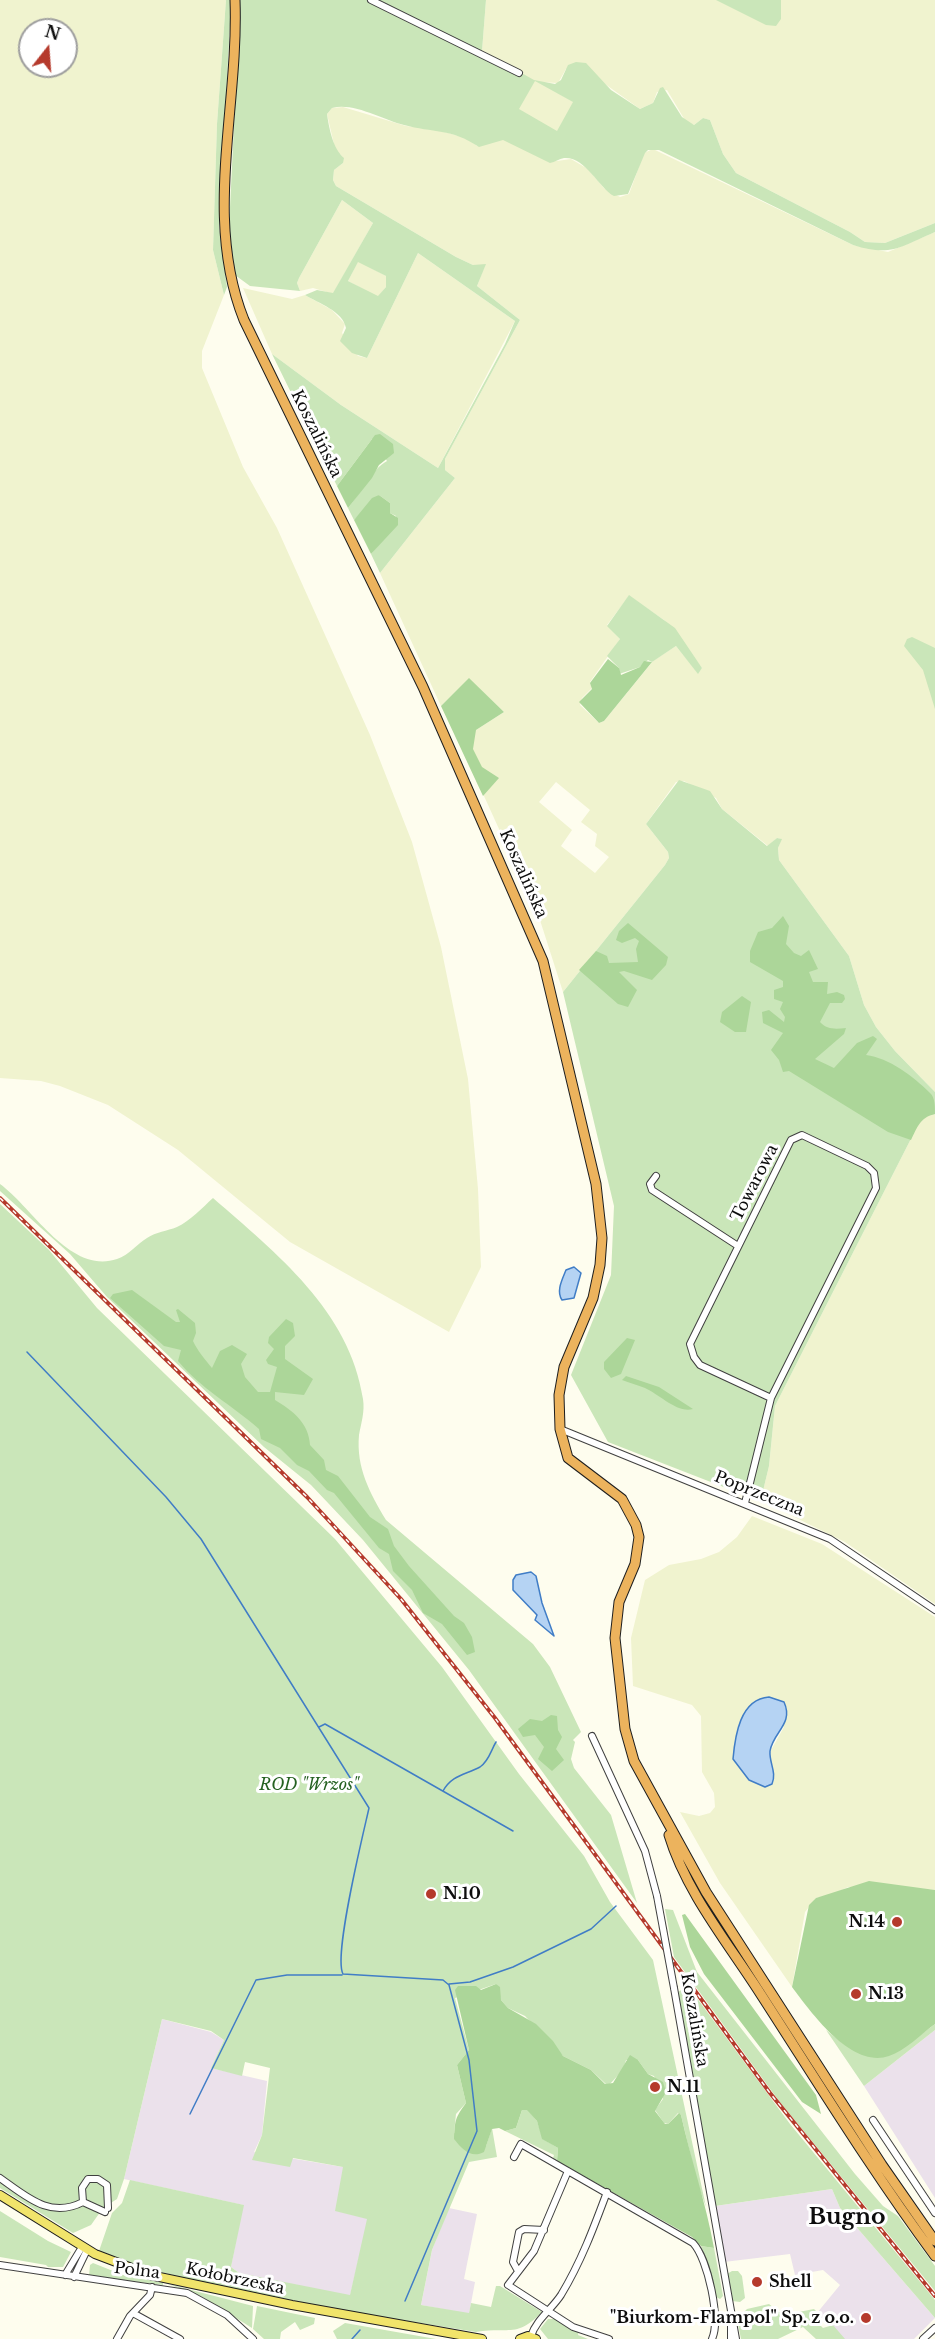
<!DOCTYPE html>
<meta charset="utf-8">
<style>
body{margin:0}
#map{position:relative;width:935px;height:2339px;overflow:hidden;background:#fefdee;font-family:"Libre Baskerville",serif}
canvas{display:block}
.north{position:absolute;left:18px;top:18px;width:60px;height:60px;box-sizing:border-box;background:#fff;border:2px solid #9e9e9e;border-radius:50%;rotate:17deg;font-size:16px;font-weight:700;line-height:24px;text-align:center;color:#0d0d0d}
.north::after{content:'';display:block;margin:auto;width:21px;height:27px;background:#b53a2c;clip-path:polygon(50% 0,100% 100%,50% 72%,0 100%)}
</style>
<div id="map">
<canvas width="935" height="2339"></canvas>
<div class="north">N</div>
</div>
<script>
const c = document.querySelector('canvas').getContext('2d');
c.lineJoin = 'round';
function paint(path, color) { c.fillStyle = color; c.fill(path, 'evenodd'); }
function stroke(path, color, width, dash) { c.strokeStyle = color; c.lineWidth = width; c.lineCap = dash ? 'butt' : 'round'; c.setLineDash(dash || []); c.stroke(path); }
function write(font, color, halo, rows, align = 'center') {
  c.font = font + ' "Libre Baskerville",serif'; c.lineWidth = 6; c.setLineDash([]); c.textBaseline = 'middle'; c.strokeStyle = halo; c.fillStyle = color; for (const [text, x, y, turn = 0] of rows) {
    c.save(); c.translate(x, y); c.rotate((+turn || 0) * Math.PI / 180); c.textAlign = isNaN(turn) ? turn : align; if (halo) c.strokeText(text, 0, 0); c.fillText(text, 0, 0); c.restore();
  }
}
paint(new Path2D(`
 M162,2019L211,2032L224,2040L211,2068L267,2081L262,2135L254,2152L343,2167L368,2219L350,2296L239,2273L231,2267L243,2205L124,2179Z
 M935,2030V2198L864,2086Z
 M832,2189L840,2208L935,2318L914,2339H842L817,2313L840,2285L823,2270L795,2275L790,2254L724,2262L715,2206Z
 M449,2208L477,2214L464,2279L475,2282L469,2314L421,2305L432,2250Z`), '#ebe1eb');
paint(new Path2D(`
 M0,0H226L217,124L213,250L224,295L202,351V368L243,467L277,528L370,735L412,842L441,947L468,1079L478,1189L481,1267L449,1332L290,1242L178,1150L108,1105L60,1086L41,1081L0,1078ZM30,30H66V66H30Z
 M486,0H935V223L885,243L865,242L850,232L736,173L723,154L710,120L703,118L694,125L686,122L667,90L657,92L653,103L640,109L605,84L566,69L558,83L538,82L574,102L557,132L518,109L534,81L482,51Z
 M343,107L406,126L435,129L469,139L477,146L503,139L557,161L571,159L588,169L604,188L620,197L629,194L644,153L653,149L853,245L888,252L935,232V1092L895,1051L876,1027L864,1005L849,956L779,860L778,848L781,839L777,838L768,846L722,809L716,798L684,781L676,782L646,824L668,852L669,858L665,865L563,992L539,917L459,741L504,712L469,679L441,706L380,573L455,478L445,470V459L520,320L477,286L485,265H473L456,257L336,186L333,180L334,170L343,163L341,155L336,153L327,114L332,108ZM629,596L664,620L702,668L698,673L676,646L653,661L604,721L599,723L580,705L582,698L592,688L590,682L620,639L607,625ZM556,782L590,810L581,822L597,834L595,846L609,857L595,873L561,846L572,830L539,802Z
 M342,200L373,223L333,294L313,288L300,291L297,283L299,278Z
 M418,253L515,321L438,468L341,405L272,354L243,288L292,299L305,295L332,310L345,324L342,333L358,356L367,358Z
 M358,261L386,276V287L378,297L348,281Z
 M935,1114V1604L845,1542L770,1505L762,1495L769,1466L775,1406L920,1121L927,1116Z
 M752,1516L822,1544L935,1617V1890L902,1887H848L834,1894L816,1898L805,1912L792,1987L720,1883L680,1812L699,1816L710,1813L715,1807L714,1793L702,1772L701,1716L692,1705L633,1686L631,1638L645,1580L669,1565L701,1559L719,1552L737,1537ZM747,1710L784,1727L770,1752L733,1759L738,1726Z`), '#f0f3cf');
paint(new Path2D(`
 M226,0H231V6L219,226L227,287L224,295L213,250L217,124Z
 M240,0H486L482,51L534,80L555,84L561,80L568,65L576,62L586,63L611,90L640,109L653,103L660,88L663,87L682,117L694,125L703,118L710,120L723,154L736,173L850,232L865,242L885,243L935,223V232C900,247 891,257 853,245L659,150H648L645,153L628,194L614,196C599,188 585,156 564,158C559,159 555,162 550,163L503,140L479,147C451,128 433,133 404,125C383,120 354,102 332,108L327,114C329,128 333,149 344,158L343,163L334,170L333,180L336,186L456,257L473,265L486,264L477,286L520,320L445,459V470L455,478L380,573L371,554L388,533L396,516L390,513V503L379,495L354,520L348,508C360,494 372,469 387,461L372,439L337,486L272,354L341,405L438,468L505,344L515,321L418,253L367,358L352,353L340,341L346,328C343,311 318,303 305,295L317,290L333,293L373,223L342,200L299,278L297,283L300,291L250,286L235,275L229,228ZM535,81L573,102L557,131L519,109ZM358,262L386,276V287L378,296L348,281Z
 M716,0H781V19L776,26L766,25Z
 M629,595L675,628L702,668L698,674L676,646L652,662L648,660L640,667L619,674V668L607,656L620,639L607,626Z
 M912,637L935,648V709L923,670L904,646L907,639Z
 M679,780L710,791L722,809L767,846L777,838L782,839L778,848L779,860L849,956L864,1005L876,1027L895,1051L935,1092V1114L927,1116L920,1121L775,1406L769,1466L762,1495L770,1505L760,1501L756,1493L744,1488L739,1493L608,1442L571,1375L611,1275L614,1206L563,992L665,865L669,858L668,852L646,824Z
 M0,1184C33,1208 70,1275 117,1259C129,1255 137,1244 147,1238C156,1232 167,1231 177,1227C190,1221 202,1208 213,1198C276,1253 350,1311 363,1399C365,1412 361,1423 359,1435C356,1468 370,1493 386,1520L533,1644L550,1667L581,1732L573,1740L575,1742L571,1759L574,1768L611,1815L637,1903L469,1670L363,1540L311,1485L264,1447L107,1297L70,1254L0,1191Z
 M0,1204L49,1250L97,1308L335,1539L442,1667L519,1774L584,1856L610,1902L653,1960L706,2207L697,2182L681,2115L678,2113L668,2124L664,2123L655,2110L663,2099L654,2076L648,2074L638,2060H626L623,2070L608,2086L591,2070L563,2056L525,2016L508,2008L501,2000L496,1984L455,1998L469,2050L457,2065L466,2103L456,2114L454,2133L486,2146L492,2128L497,2157L469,2162L432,2250L421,2305L469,2313L471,2303L491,2307L496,2286H500L542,2312C516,2339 509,2326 476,2332L340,2310L202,2282L136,2266L99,2251L112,2213L122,2203L130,2180L244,2205L231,2267L239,2273L350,2295L367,2219L335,2211L343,2167L293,2158L290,2167L252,2160L262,2135L270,2068L245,2062L242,2076L211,2068L224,2040L211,2031L162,2019L124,2179L117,2199L103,2208L91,2225L73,2233L0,2188Z
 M665,1909L673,1910L697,1972L855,2174L883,2206L898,2216L935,2266V2291L779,2101L674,1957Z
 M688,1986L790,2124L935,2300V2318L840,2208L832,2189L715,2206L678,1992Z
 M935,2024V2030L864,2086L826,2030C878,2073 886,2060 935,2024Z
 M527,2109L537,2121L543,2139L558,2148L557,2161L553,2158L554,2155L505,2131L516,2128L522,2110Z
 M0,2211L48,2241L71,2252L63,2267H48L46,2265L0,2257Z
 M701,2246L714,2248L723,2296L720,2299L714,2296L708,2264Z
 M93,2263L123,2275L163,2283V2285L89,2276L90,2265Z
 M732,2271H738L742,2276L745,2298L740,2302L732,2301L727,2274Z
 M168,2284L253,2306L252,2328L201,2296Z
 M769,2304L783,2315L814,2309L818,2313L813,2318L823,2328L833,2325L845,2339H816L803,2327L778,2339H741L737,2319L747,2309Z
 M257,2306L315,2318L314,2324L300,2330L295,2322L281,2332L280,2339H264L253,2329Z
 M548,2319H556L579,2331L578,2335L588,2339H548L540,2329Z
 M345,2323L436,2339H337L333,2331Z`), '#cae6b9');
paint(new Path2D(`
 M380,434L393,444L394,453L379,465L372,478L348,508L337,486L375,435Z
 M379,495L390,503V513L398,518V525L371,554L354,520L372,498Z
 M608,659L619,668L621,675L640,667L644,661L652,662L604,721L599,723L579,702L592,689L590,683Z
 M469,678L504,712L476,730L473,749L482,767L499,778L483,796L441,706Z
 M783,916L789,926L786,944L794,953L801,956L809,950L818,969L809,972L813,982H828L827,994L837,992L844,995L845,999L842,1003H830L820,1022C827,1030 836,1029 846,1028L844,1034L815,1059L834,1068L857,1043L873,1036L877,1039L866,1055C889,1058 913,1076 930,1093C935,1097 935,1107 935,1114C920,1117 917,1128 911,1140L888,1132L789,1071L783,1072L779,1060L771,1050L783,1033L763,1023L762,1012L769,1010L784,1022L785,1017L780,1009L783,1002L774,999V990L783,987V981L750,962V951L758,932L772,928Z
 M628,923L668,957L666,965L652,980L624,971L619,972L637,990L628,1007L618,1004L579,970L596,951L607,956L609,963L638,962L636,949L639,941L635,938L622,943L616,940L619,931Z
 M742,996L751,1002L746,1032H735L720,1022L722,1012Z
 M132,1290L176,1322H180L176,1310L178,1309L195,1323L196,1333L193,1341C197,1350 206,1361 212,1368L220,1351L232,1345L247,1354L241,1364L245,1377L258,1392H270L277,1367L268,1364L266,1360L274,1349L268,1343L269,1337L286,1319L293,1323L295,1336L285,1346V1359L313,1379L304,1395L275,1392V1400C292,1410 309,1423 310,1445L324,1460L326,1470L338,1476L370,1517L388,1529L394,1546L409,1566L454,1616L464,1623L472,1637L475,1652L467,1655L442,1624L423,1613L412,1590L393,1571L389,1554L379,1548L334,1493L327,1490L309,1471L297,1465L280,1448L261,1439L259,1429C232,1405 201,1389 178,1361L181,1350L164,1346L110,1298L113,1294Z
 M627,1338L635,1340L621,1374L611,1378L604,1369V1362Z
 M626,1376L659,1387L693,1409C678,1414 659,1394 645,1388C638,1385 629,1383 622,1380Z
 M551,1715L557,1716L558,1730L562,1737L556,1749L564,1760L552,1771L538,1759L544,1747L535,1735L523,1737L518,1729L530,1719L542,1721Z
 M869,1881L935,1890V2024C921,2034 905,2051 889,2056C851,2069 811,2012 792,1987L809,1905L816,1898Z
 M685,1914L816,2095L821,2114L802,2102L704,1974L690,1947L682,1915Z
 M496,1984L500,1987L501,2000L508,2008L536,2024L553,2041L563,2056L591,2070L605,2084L613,2083L630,2055L638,2060L648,2074L663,2082L666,2092L655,2111L665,2124H668L679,2113L681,2115C691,2160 706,2203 714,2248L701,2246L692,2237L557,2161L558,2148L542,2139L537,2121L527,2110H522L516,2128L505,2131L499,2128L492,2129L484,2152C471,2159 462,2149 454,2139C455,2120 455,2118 466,2103L457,2065L469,2050L455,1990L458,1986H476L481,1990Z`), '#acd699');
const water = new Path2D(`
 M574,1267L581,1273L574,1298L562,1300C556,1291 562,1280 566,1270Z
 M531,1572L536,1576L542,1603L554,1636L535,1620L537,1615L513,1590V1580L516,1575Z
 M769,1697L784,1702C794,1724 773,1732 770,1751C769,1763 777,1772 772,1784L765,1787L749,1780L733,1759C735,1736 740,1699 769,1697Z`);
paint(water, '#b5d3f3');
stroke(water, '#407dc6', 1.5);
stroke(new Path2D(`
 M27,1352L166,1497L201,1539L369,1808C363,1835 333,1956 343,1974L443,1980L449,1985L469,2060L477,2131L405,2301
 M319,1727L325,1724L513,1831
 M443,1791C452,1775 465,1775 480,1767C489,1761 491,1750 496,1742
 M449,1984L470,1982L513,1967L591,1929L616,1906
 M190,2114L256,1980L287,1975H342
 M352,2339L360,2330`), '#407dc6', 1.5);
const minor = new Path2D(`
 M371,0L519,73
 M656,1176L650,1184L652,1190L738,1246
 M560,1429L830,1539L935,1610
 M745,1503L771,1398L876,1188L874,1173L867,1166L802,1135L791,1140L690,1344L694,1357L700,1365L771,1398
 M592,1736L645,1851L657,1896
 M674,1988L736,2339
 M873,2120L935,2213
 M514,2157L521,2144L693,2243C708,2259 721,2320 712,2339
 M568,2171L534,2251L508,2285L573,2327L609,2339
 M0,2178C27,2197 50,2219 83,2202L105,2212
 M83,2202L82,2188L88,2179H98L107,2185L108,2208
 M0,2265L187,2293L227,2315L253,2339
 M518,2271L513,2262L519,2232L524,2229L544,2230
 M65,2275L82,2247
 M74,2277L87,2250
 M133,2313L180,2339
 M531,2336C536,2320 552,2309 561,2295C581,2262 594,2227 607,2192
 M117,2339L130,2316L150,2295L152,2287
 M731,2339V2326
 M923,2339L935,2328`);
const major = new Path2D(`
 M0,2195L95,2254L150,2275L292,2305L482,2339
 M520,2339L528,2336L536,2339`);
const highway = new Path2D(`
 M235,0C239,108 203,217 244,320L423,687L543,961L596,1184L602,1238L600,1265L593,1298L564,1367L559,1395L560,1429L568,1458L622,1499L636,1525L639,1537L635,1564L619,1602L615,1638L625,1729L634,1761L706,1892L882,2165L935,2241
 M669,1835C686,1892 728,1943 760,1993C817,2081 872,2171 935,2256`);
stroke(minor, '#404040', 8);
stroke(major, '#1e1e1e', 10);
stroke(highway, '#1e1e1e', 11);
stroke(minor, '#fff', 6);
stroke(major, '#f1e46b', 8);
stroke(highway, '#ecb35d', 9);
const rail = new Path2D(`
 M0,1198L307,1497L401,1599L495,1718L770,2093L935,2296`);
stroke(rail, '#b53a2c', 4);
stroke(rail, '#fff', 1.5, [4.5]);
const minorBridge = new Path2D(`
 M657,1896L674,1988`);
stroke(minorBridge, '#404040', 8, []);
stroke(minorBridge, '#fff', 6);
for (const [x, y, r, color] of [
 [431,1894,6,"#b53a2c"],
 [897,1922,6,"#b53a2c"],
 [856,1994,6,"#b53a2c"],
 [655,2087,6,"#b53a2c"],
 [757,2282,6,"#b53a2c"],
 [866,2318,6,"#b53a2c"]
]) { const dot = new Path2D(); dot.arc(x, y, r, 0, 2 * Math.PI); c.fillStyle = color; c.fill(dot); stroke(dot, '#fff', 2); }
write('16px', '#0d0d0d', '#fff', [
 ["Koszalińska",316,434,64],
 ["Koszalińska",523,874,66],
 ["Towarowa",755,1183,-63],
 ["Poprzeczna",759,1494,22],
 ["Koszalińska",694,2020,80],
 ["Polna",137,2271,7],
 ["Kołobrzeska",235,2279,12]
]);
write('italic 16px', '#256121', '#fff', [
 ["ROD \"Wrzos\"",309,1785]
]);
write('bold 16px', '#0d0d0d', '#fff', [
 ["N.10",443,1894],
 ["N.14",885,1922,"right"],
 ["N.13",868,1994],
 ["N.11",667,2087],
 ["Shell",769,2282],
 ["\"Biurkom-Flampol\" Sp. z o.o.",854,2318,"right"]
], 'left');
write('bold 22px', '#0d0d0d', '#fff', [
 ["Bugno",847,2218]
]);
</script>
